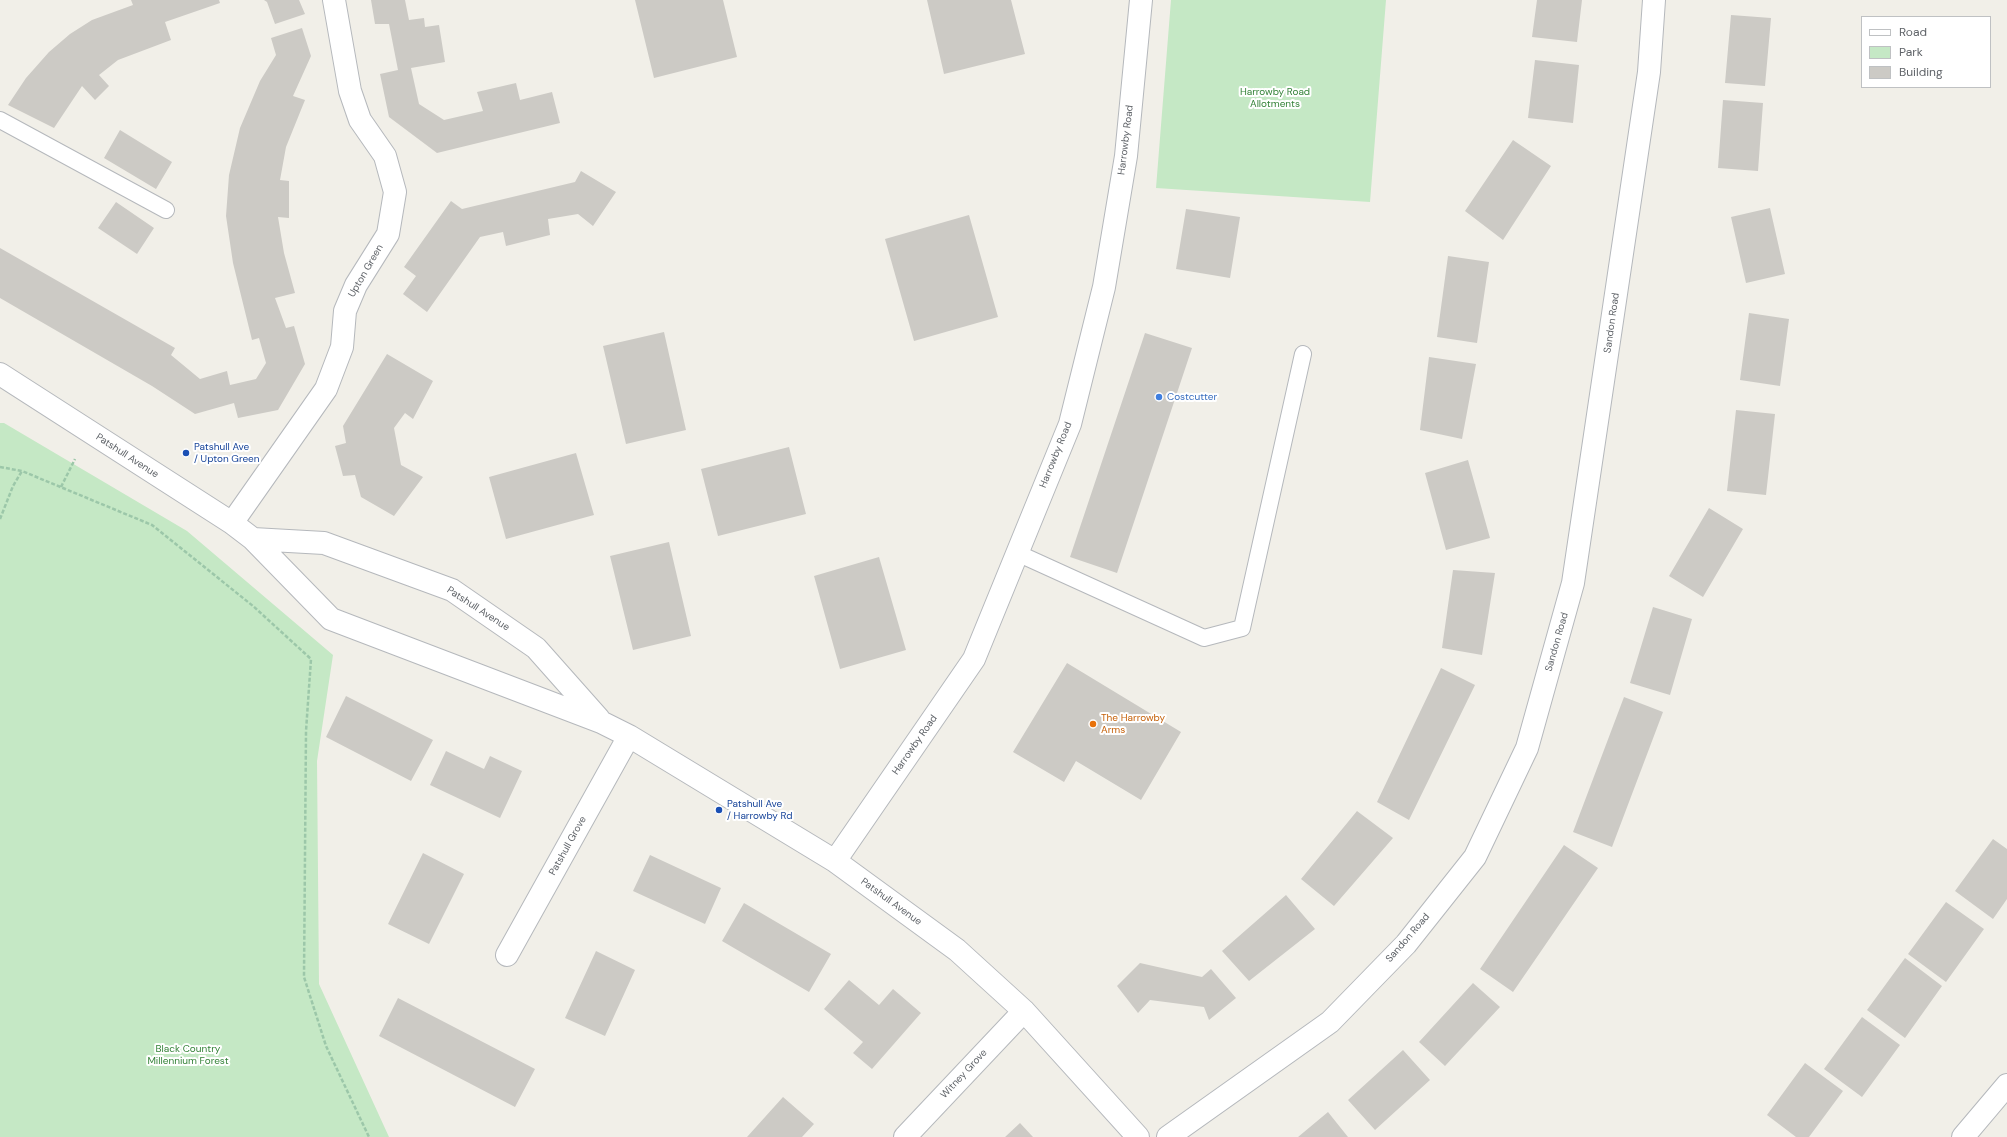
<!DOCTYPE html>
<style>
body{margin:0}
#map{position:relative;width:2007px;height:1137px;overflow:hidden;background:#f1efe8;font-family:"DM Sans",sans-serif}
canvas{display:block}
.legend{position:absolute;left:1861px;top:16px;width:130px;height:72px;box-sizing:border-box;background:#fff;border:1px solid #bfc1c3;margin:0;padding:5px 7px;list-style:none;font-size:12px;color:#5f6368}
.legend li{display:flex;align-items:center;gap:8px;height:20px}
.legend b{width:20px;border:1px solid #bfc1c3}
</style>
<div id="map">
<canvas width="2007" height="1137"></canvas>
<ul class="legend">
<li><b style="height:5px;background:#fff"></b>Road</li>
<li><b style="height:11px;background:#c5e8c5"></b>Park</li>
<li><b style="height:11px;background:#cccac5"></b>Building</li>
</ul>
</div>
<script>
const c = document.querySelector('canvas').getContext('2d');
c.lineJoin = 'round';
function paint(path, color) { c.fillStyle = color; c.fill(path, 'evenodd'); }
function stroke(path, color, width, dash) { c.strokeStyle = color; c.lineWidth = width; c.lineCap = dash ? 'butt' : 'round'; c.setLineDash(dash || []); c.stroke(path); }
function write(font, color, halo, rows, align = 'center') {
  c.font = font + ' "DM Sans",sans-serif'; c.lineWidth = 4; c.setLineDash([]); c.textBaseline = 'middle'; c.strokeStyle = halo; c.fillStyle = color; for (const [text, x, y, turn = 0] of rows) {
    c.save(); c.translate(x, y); c.rotate((+turn || 0) * Math.PI / 180); c.textAlign = isNaN(turn) ? turn : align; if (halo) c.strokeText(text, 0, 0); c.fillText(text, 0, 0); c.restore();
  }
}
paint(new Path2D(`
 M1171,0H1386L1370,202L1156,188Z
 M0,423H4L187,531L333,655L317,761L319,984L389,1137H0Z`), '#c5e8c5');
paint(new Path2D(`
 M131,0H219L220,3L165,22L171,40L118,60L99,75L109,86L95,100L82,86L54,128L8,105L26,78L49,52L70,34L92,20L133,5Z
 M264,0H299L305,14L275,24L267,2Z
 M371,0H405L409,20L424,18L425,27L439,25L445,62L411,68L419,104L444,120L483,111L477,92L516,83L520,100L552,92L560,123L437,153L389,117L380,74L398,70L389,24H375Z
 M635,0H723L737,57L654,78Z
 M927,0H1011L1025,54L944,74Z
 M1537,0H1582L1577,42L1532,37Z
 M1731,15L1771,18L1765,86L1725,83Z
 M302,28L311,56L293,96L305,100L286,147L280,180L289,181V218L278,217L284,253L295,293L275,298L286,328L294,326L305,364L278,410L238,418L234,403L195,414L152,386L0,298V248L175,348L171,355L200,379L227,371L230,385L256,379L266,363L259,338L252,340L233,263L226,216L229,175L240,128L260,81L276,55L271,38Z
 M1535,60L1579,65L1573,123L1528,118Z
 M1723,100L1763,103L1758,171L1718,168Z
 M120,130L172,162L156,189L104,158Z
 M1513,140L1551,166L1503,240L1465,211Z
 M581,171L616,192L593,226L578,214L548,219L550,235L506,246L503,232L480,237L427,312L403,294L416,276L404,267L451,201L462,209L575,182Z
 M116,202L154,228L137,254L98,228Z
 M1770,208L1785,274L1746,283L1731,217Z
 M1186,209L1240,217L1230,278L1176,269Z
 M969,215L998,317L914,341L885,239Z
 M1448,256L1489,262L1477,343L1437,337Z
 M1749,313L1789,319L1780,386L1740,380Z
 M664,332L686,430L626,444L603,346Z
 M1145,333L1192,348L1117,573L1070,557Z
 M387,354L433,381L413,419L405,413L394,428L401,465L423,477L394,516L361,497L355,475L343,476L335,446L346,443L343,426Z
 M1429,357L1476,364L1462,439L1420,430Z
 M1736,410L1775,414L1766,495L1727,491Z
 M789,447L806,514L718,536L701,469Z
 M576,453L594,515L506,539L489,477Z
 M1468,460L1490,538L1446,550L1425,473Z
 M1709,508L1743,529L1703,597L1669,576Z
 M669,542L691,636L633,650L610,556Z
 M879,557L906,650L840,669L814,576Z
 M1453,570L1495,573L1482,655L1442,648Z
 M1653,607L1692,619L1670,695L1630,683Z
 M1067,663L1181,732L1141,800L1076,761L1064,782L1013,752Z
 M1441,668L1475,685L1409,820L1377,802Z
 M346,696L433,740L411,781L326,737Z
 M1624,697L1663,712L1612,847L1573,832Z
 M446,751L484,769L490,756L522,771L500,818L430,785Z
 M1357,811L1393,838L1334,906L1301,879Z
 M1993,839L2007,849V899L1993,919L1955,891Z
 M1564,845L1598,868L1513,992L1480,969Z
 M423,853L464,874L429,944L388,924Z
 M650,855L721,888L705,924L633,891Z
 M1286,895L1315,929L1249,981L1222,951Z
 M1946,902L1984,929L1946,982L1908,954Z
 M744,903L831,954L809,992L722,941Z
 M596,951L635,970L605,1036L565,1018Z
 M1905,958L1942,986L1905,1038L1867,1010Z
 M1140,963L1202,977L1211,969L1236,998L1209,1020L1204,1007L1150,1000L1138,1013L1117,986Z
 M849,980L879,1005L893,989L921,1013L872,1069L853,1053L863,1042L824,1009Z
 M1473,983L1500,1007L1445,1066L1419,1042Z
 M398,998L535,1069L515,1107L379,1036Z
 M1862,1017L1900,1045L1862,1097L1824,1069Z
 M1403,1050L1430,1080L1375,1130L1348,1100Z
 M1805,1063L1843,1091L1809,1137H1796L1767,1115Z
 M783,1097L814,1124L802,1137H747Z
 M1328,1112L1348,1137H1298Z
 M1020,1123L1033,1137H1005Z`), '#cccac5');
const lane = new Path2D(`
 M0,120L166,210
 M1017,553L1204,638L1242,628L1303,354`);
const street = new Path2D(`
 M0,374L232,523L253,539L331,619L601,722L629,736L835,861L957,950L1024,1011L1138,1137
 M232,523L326,389L342,347L345,311L356,285L388,234L395,192L385,156L360,120L350,91L334,0
 M253,539L324,543L452,590L536,648L599,719
 M835,861L974,659L1070,424L1104,287L1126,156L1141,0
 M507,955L629,736
 M905,1137L1024,1011
 M1168,1137L1330,1022L1406,944L1475,857L1527,748L1573,583L1649,72L1654,0
 M1963,1137L2007,1085`);
stroke(lane, '#b5b8bc', 18);
stroke(street, '#b5b8bc', 24);
stroke(new Path2D(`
 M0,467L22,471L152,525L253,606L311,659L306,731L304,977L326,1046L369,1137
 M61,487L75,459
 M0,519L13,486L22,471`), '#9cc7a9', 2.5, [4, 2]);
stroke(lane, '#fff', 16);
stroke(street, '#fff', 22);
for (const [x, y, r, color] of [
 [1159,397,4,"#3f7fe0"],
 [186,453,4,"#1a4fb4"],
 [1093,724,4,"#e8710a"],
 [719,810,4,"#1a4fb4"]
]) { const dot = new Path2D(); dot.arc(x, y, r, 0, 2 * Math.PI); c.fillStyle = color; c.fill(dot); stroke(dot, '#fff', 1.5); }
write('10px', '#348238', '#fff', [
 ["Harrowby Road",1275,92],
 ["Allotments",1275,104],
 ["Black Country",188,1049],
 ["Millennium Forest",188,1061]
]);
write('10px', '#5f6368', '#fff', [
 ["Harrowby Road",1126,140,-83],
 ["Upton Green",366,271,-60],
 ["Sandon Road",1612,323,-82],
 ["Harrowby Road",1056,455,-68],
 ["Patshull Avenue",127,456,33],
 ["Patshull Avenue",478,609,33],
 ["Sandon Road",1557,642,-74],
 ["Harrowby Road",915,745,-55],
 ["Patshull Grove",568,846,-61],
 ["Patshull Avenue",891,902,36],
 ["Sandon Road",1408,938,-49],
 ["Witney Grove",964,1074,-47]
]);
write('10px', '#366cbe', '#fff', [
 ["Costcutter",1167,397]
], 'left');
write('10px', '#164399', '#fff', [
 ["Patshull Ave",194,447],
 ["/ Upton Green",194,459],
 ["Patshull Ave",727,804],
 ["/ Harrowby Rd",727,816]
], 'left');
write('10px', '#c56008', '#fff', [
 ["The Harrowby",1101,718],
 ["Arms",1101,730]
], 'left');
</script>
